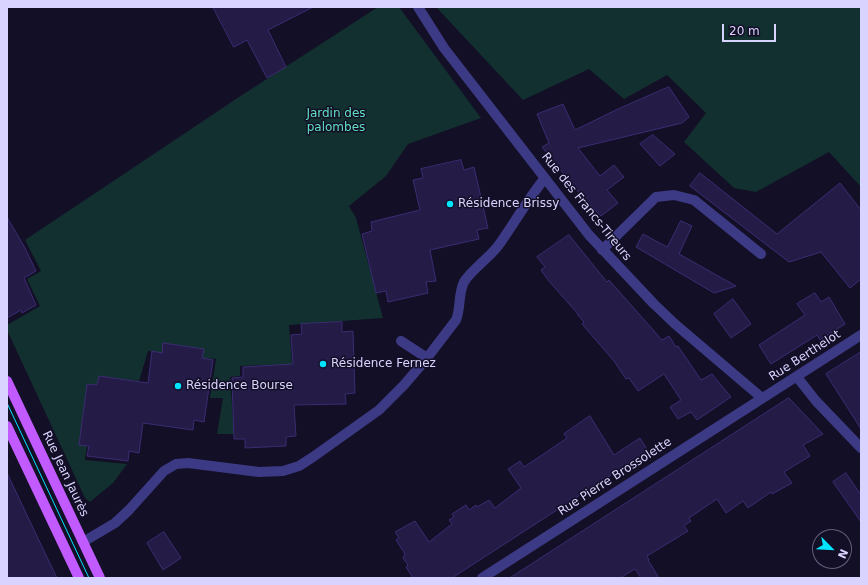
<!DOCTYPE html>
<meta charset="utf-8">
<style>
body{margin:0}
#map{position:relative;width:868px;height:585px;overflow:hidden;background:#130f26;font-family:"DejaVu Sans",sans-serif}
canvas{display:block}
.frame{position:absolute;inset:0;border:8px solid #d9d4ff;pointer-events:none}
.north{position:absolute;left:812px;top:529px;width:40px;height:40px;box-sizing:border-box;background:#130f26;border:1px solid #625e7d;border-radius:50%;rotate:114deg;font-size:11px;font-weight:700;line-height:16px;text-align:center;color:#d9d4ff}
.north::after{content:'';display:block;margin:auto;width:14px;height:18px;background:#00e5ff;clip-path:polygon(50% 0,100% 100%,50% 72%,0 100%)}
.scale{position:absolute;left:722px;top:24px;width:54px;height:18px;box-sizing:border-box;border:2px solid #d9d4ff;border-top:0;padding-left:5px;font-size:12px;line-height:14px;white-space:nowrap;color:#d9d4ff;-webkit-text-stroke:3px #130f26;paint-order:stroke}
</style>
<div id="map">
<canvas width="868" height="585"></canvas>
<div class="frame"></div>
<div class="north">N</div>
<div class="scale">20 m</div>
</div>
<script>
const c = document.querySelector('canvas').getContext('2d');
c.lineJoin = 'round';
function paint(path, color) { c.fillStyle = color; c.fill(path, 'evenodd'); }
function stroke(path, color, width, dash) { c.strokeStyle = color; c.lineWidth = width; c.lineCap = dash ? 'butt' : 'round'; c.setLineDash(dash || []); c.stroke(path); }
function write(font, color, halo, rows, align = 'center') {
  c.font = font + ' "DejaVu Sans",sans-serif'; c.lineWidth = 3; c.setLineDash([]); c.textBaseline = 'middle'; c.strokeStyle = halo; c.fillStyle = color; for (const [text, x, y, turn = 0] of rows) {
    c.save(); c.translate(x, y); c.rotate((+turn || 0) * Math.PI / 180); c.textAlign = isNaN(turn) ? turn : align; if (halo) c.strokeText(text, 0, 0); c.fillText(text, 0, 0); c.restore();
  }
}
paint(new Path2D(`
 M378,7H399L481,118L408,144L386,176L349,206L356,218L383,318L289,325L292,364L240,366V376L230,377L234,434H217L223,398H210L216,359L202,358L203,349L163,343L162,353L148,351L139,381L99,376L97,385L87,384L79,444L87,446L85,460L127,464L113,483L90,502L85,498L7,330V325L40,306L27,279L41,271L25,240L239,97Z
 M436,7H861V187L829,152L756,192L734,188L684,142L706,113L667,75L624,99L589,69L523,100Z`), '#12302f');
const building = new Path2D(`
 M213,7H313L268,30L286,67L267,78L247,40L234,47Z
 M669,87L689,117L682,123L578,148L600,176L614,165L624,177L607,190L618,203L601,216L584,199L542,147L549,143L537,114L563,104L575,130L618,109Z
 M653,135L675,154L660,166L640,144Z
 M461,160L464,170L474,167L488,228L477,230L479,239L430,250L436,281L426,282L428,293L388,302L386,291L376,293L362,234L372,231L371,222L420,210L413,180L423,178L421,169Z
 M700,173L777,234L840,183L861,210V279L850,288L821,252L789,262L690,186Z
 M7,217L25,248L36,271L24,278L36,305L22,313L21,310L7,318Z
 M681,221L692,226L679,254L736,286L714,293L636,247L643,234L667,247Z
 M569,235L607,282L609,280L662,340L669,336L676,347L678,346L701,380L712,374L731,397L697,420L691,412L678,419L670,407L681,400L664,374L638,391L629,378L626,379L614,361L582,324L584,322L577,314H578L548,280L541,270L545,267L537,257Z
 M815,293L821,302L829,297L845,324L820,340L817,335L771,364L759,345L805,315L797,304Z
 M733,299L751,324L731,338L714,314Z
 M342,322V332L353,331L355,393L345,394L346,404L294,405L296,436L286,437V446L245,448V439H234L232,378L243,377V367L293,364L291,335L302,334L301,324Z
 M163,343L204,349L202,358L213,360L204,422L194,420L193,430L143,423L139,453L129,451L128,461L87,456L89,446L79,445L87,384L97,385L99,376L148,383L152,351L162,353Z
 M861,352V429L826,374Z
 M789,398L823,434L803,445L810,456L784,472L792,483L772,494L771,492L748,508L743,501L726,513L717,499L689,518L691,521L684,526L688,531L647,556L649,560H648L659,578H641L635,569L620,578H510Z
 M590,416L614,455L640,438L648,451L452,578H413L406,567L408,565L403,558L405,554L396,540L399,538L395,532L415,521L429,542L452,524L449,520L454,517L452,514L466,505L469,510L476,505L477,507L489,500L495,508L521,488L508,469L520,461L524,467L548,451L567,438L564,434Z
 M7,473L44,551L57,578H7Z
 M846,473L861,495V522L833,482Z
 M164,532L181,558L163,570L147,543Z`);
paint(building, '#241b47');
stroke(building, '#3b2d73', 1);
stroke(new Path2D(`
 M418,7L444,48L589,235L654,304L675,324L762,398
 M602,250L656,197L674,195L694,200L761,254
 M401,341L427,358L456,320C461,308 458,294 464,282C470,271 489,258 498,246C514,224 527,200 545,178
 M797,377L816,401L861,448
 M83,542L115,523L129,510L164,471L176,464L188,463L259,472L283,471L299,466L313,457L379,410L404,385L427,358
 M482,578L861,335`), '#3d3a85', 10);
stroke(new Path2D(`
 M7,381L100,578
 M7,426L79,578`), '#c25bff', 10);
stroke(new Path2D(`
 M7,403L89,578`), '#00e5ff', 1);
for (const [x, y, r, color] of [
 [450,204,4,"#00e5ff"],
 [323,364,4,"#00e5ff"],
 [178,386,4,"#00e5ff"]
]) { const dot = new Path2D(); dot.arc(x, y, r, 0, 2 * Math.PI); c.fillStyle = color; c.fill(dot); stroke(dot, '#130f26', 1.5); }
write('12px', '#5fe0c0', '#130f26', [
 ["Jardin des",336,114],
 ["palombes",336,128]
]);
write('12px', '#d9d4ff', '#130f26', [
 ["Résidence Brissy",458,204],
 ["Résidence Fernez",331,364],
 ["Résidence Bourse",186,386]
], 'left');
write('12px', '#d9d4ff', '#130f26', [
 ["Rue des Francs-Tireurs",586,207,51],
 ["Rue Berthelot",805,356,-33],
 ["Rue Jean Jaurès",65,474,65],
 ["Rue Pierre Brossolette",615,477,-33]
]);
</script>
